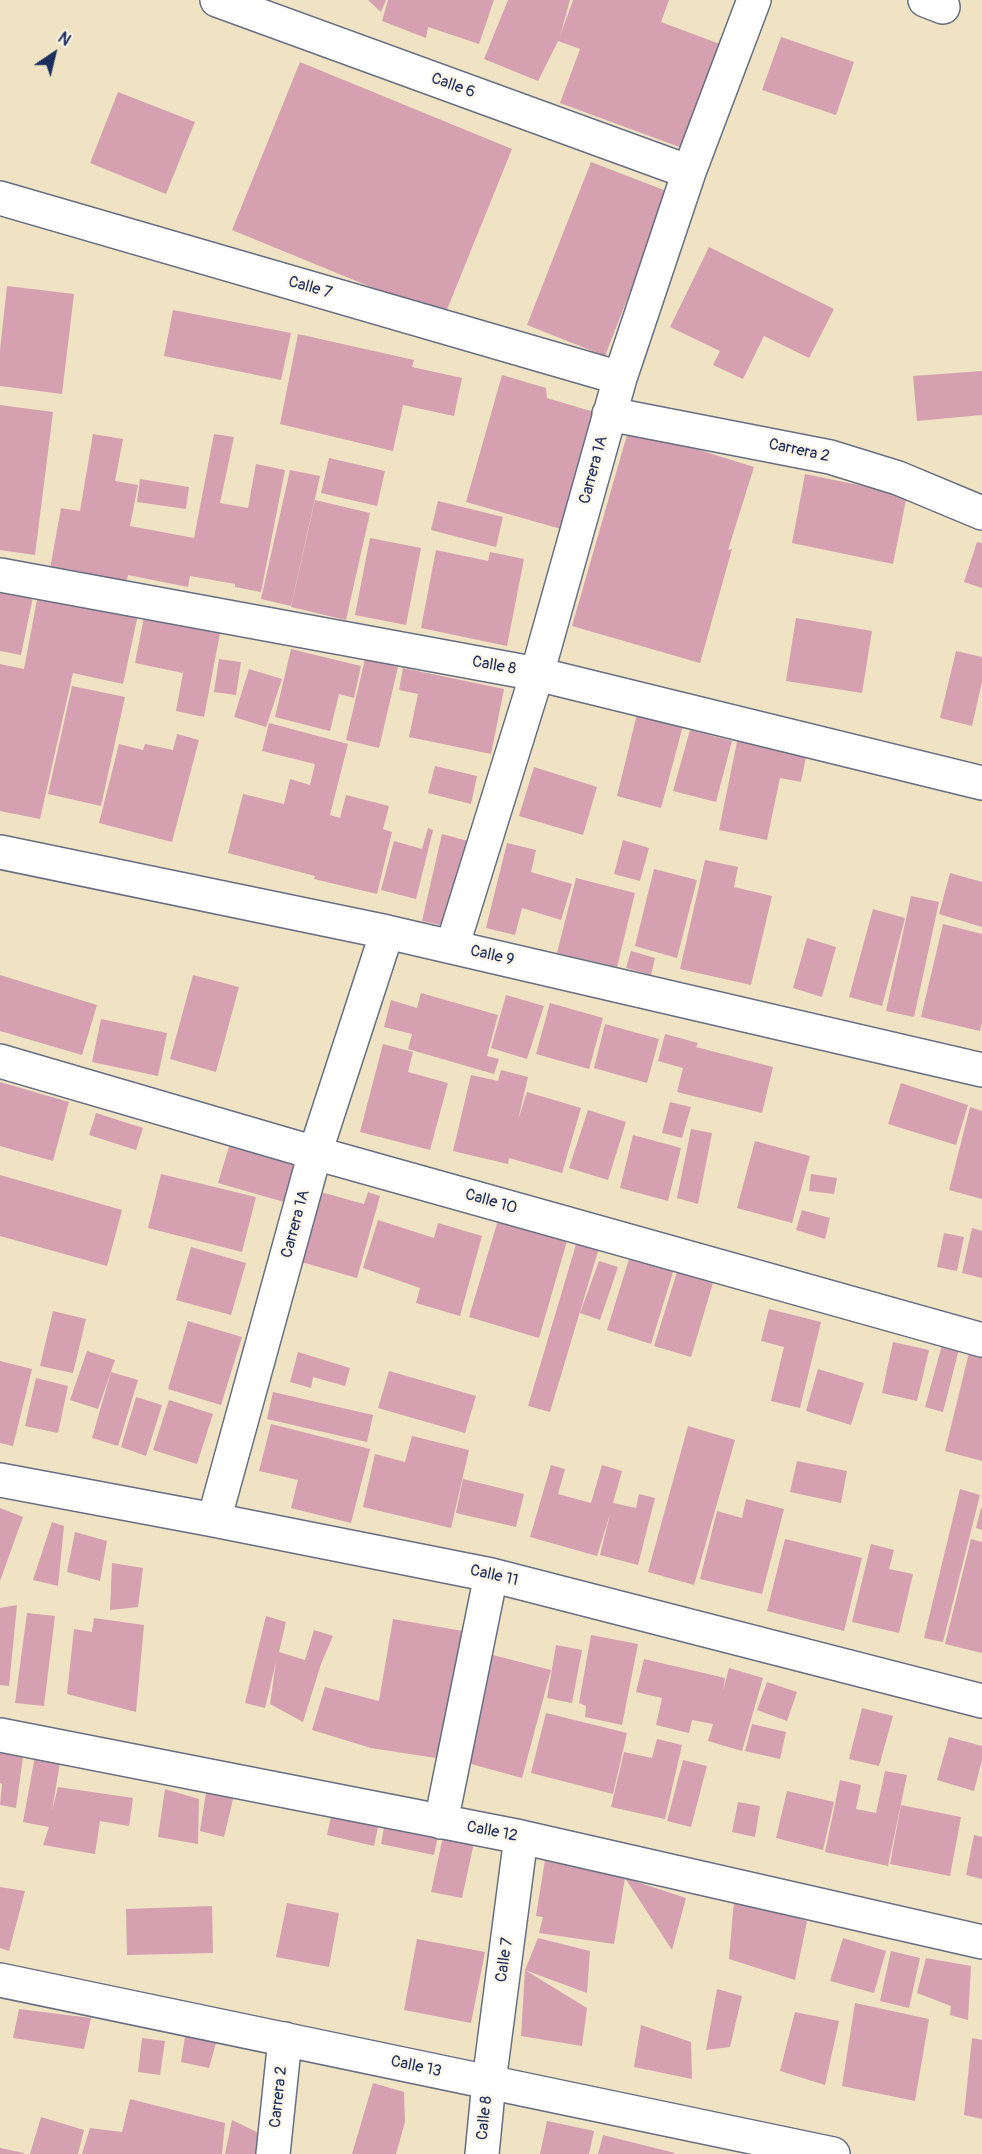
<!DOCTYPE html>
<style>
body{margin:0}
#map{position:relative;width:982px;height:2154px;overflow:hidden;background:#efe3c4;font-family:Pangolin,sans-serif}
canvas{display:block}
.north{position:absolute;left:24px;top:24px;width:60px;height:60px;-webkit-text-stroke:4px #fcf5e5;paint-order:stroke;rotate:35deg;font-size:16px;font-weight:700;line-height:24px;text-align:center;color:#1b2f5e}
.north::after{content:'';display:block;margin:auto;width:21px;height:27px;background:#1b2f5e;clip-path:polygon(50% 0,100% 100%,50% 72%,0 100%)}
</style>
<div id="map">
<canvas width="982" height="2154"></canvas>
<div class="north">N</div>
</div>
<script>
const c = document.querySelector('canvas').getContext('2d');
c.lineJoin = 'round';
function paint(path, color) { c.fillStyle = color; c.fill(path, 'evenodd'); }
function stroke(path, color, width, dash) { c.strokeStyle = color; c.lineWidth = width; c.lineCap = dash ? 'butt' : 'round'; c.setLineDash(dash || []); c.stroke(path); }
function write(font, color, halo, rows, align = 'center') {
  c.font = font + ' Pangolin,sans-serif'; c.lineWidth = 4.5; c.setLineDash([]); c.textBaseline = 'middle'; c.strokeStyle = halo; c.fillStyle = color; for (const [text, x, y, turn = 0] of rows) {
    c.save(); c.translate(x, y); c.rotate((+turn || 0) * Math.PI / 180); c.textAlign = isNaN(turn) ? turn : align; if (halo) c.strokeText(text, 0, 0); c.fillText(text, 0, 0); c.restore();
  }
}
paint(new Path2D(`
 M368,0H386L381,12Z
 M388,0H494L479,44L428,27L426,38L382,21Z
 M508,0H570L560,36L573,0H669L661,22L728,47L690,151L560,103L580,49L558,41L538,81L484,59Z
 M781,37L854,62L836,115L762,90Z
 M300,62L512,149L444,317L232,230Z
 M118,92L195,122L166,194L90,163Z
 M591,162L669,192L605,356L527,325Z
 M709,247L834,309L809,358L764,336L743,379L713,365L720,351L670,327Z
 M7,286L74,294L62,394L0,386V350Z
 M173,310L291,333L281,380L164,356Z
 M298,334L414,360L412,367L462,378L454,416L403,405L393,451L280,424Z
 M982,371V415L917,421L913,376Z
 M502,375L546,388L547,398L594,412L561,529L466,502Z
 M0,405L53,412L35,555L0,550Z
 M629,428L754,467L728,550L732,549L700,663L572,626Z
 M93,434L123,439L115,481L138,485L130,526L194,538L214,434L234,437L220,503L248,508L256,464L285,470L261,592L235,587V584L190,576L188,587L128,575L126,585L50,569L61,508L80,511Z
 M329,458L385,471L377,506L321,493Z
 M290,470L320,476L291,606L261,599Z
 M805,474L907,495L893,564L792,543Z
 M140,479L189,487L186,509L137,502Z
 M315,500L370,513L346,620L291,607Z
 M438,501L503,517L496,547L431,530Z
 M370,538L421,548L406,625L355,615Z
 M977,542L982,543V588L964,582Z
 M436,550L488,561L490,552L524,559L507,646L421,628Z
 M39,589L139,610L123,684L73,673L40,819L0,811V664L24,669Z
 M0,590L33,597L21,655L0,651Z
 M146,607L221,628L204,717L176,711L183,673L135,663Z
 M796,618L872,631L862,693L786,681Z
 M291,649L361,666L354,698L339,694L330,731L275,717Z
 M956,651L982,657V682L972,726L940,718Z
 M219,659L241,662L236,695L214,692Z
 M365,659L398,667L379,748L346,740Z
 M403,668L504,689L491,754L409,737L418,694L399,690Z
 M249,669L282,679L266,727L234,717Z
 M72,686L125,697L101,806L48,794Z
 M638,710L684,722L661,808L617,796Z
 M269,723L348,744L330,815L340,818L346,795L389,806L383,829L392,832L377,894L314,879L315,876L228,853L243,794L284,804L290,779L310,785L315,764L262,751Z
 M690,730L732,741L716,802L673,791Z
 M739,732L808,747L801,782L780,778L767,840L719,830Z
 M177,734L199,740L172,842L99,823L119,744L143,750L145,744L173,750Z
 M435,766L477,776L471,804L428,793Z
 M534,767L597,787L583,835L519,816Z
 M428,828L433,830L416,899L381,890L394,841L422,849Z
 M442,834L468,841L449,927L422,921Z
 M623,840L649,848L640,881L614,874Z
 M507,843L536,850L531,872L572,884L561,920L522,908L515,935L486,928Z
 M705,860L738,867L734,887L772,896L751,985L680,969Z
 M654,869L697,880L677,958L635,946Z
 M950,873L982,882V927L939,914Z
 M576,878L635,893L617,967L557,953Z
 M911,896L939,902L914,1017L886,1011Z
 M873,909L905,918L882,1006L849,997Z
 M943,924L982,934V1023L980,1031L921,1017Z
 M807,938L836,947L822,997L793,988Z
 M631,951L655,958L651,975L626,968Z
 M0,975L97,1005L82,1055L0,1031Z
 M193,975L239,987L216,1072L170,1059Z
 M421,993L498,1015L487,1056L499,1059L494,1074L408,1049L412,1034L384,1027L391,1000L417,1008Z
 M506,995L544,1006L527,1059L491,1048Z
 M550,1003L603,1018L589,1069L536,1054Z
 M101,1019L167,1033L158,1076L92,1062Z
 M605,1024L659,1039L647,1083L594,1068Z
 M665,1034L698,1043L696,1047L773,1067L762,1113L677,1092L683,1068L658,1061Z
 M383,1044L413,1052L408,1072L448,1083L430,1150L360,1132Z
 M501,1070L528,1077L518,1120L527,1092L581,1108L562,1173L509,1158L508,1164L453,1151L471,1075L498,1081Z
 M0,1082L69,1102L53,1161L0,1146Z
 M901,1083L968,1105L956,1145L888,1124Z
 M670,1102L691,1107L682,1138L662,1133Z
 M970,1107L982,1111V1199L949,1190Z
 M588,1110L626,1122L608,1180L569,1168Z
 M96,1113L143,1128L136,1150L89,1135Z
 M691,1129L712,1133L698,1204L677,1198Z
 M633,1135L681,1148L668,1201L620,1188Z
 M231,1140L297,1159L284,1202L218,1183Z
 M755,1141L810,1156L792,1223L737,1208Z
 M161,1174L256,1197L242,1252L148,1228Z
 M811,1174L837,1178L834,1194L809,1191Z
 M0,1175L122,1210L107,1266L0,1236Z
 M317,1191L364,1204L368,1192L380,1196L357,1278L298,1261Z
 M802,1210L830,1218L825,1239L796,1230Z
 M378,1220L434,1238L438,1223L482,1236L460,1316L416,1303L420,1288L363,1268Z
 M498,1220L567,1241L539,1338L469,1317Z
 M972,1228L982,1231V1278L962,1273Z
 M944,1233L964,1237L957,1271L937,1267Z
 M577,1241L599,1248L550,1412L528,1406Z
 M191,1247L246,1263L231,1315L176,1300Z
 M630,1256L674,1269L651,1344L607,1330Z
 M599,1261L618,1267L600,1320L580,1313Z
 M677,1272L713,1283L691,1357L654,1346Z
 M769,1309L821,1322L800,1408L771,1401L784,1347L761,1341Z
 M53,1311L86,1319L73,1373L40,1366Z
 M188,1321L242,1337L221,1405L168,1389Z
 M893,1342L929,1350L917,1401L882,1393Z
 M942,1345L959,1349L943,1412L925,1407Z
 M87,1351L115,1360L98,1409L70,1400Z
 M298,1352L350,1368L345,1386L313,1377L311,1388L290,1382Z
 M969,1353L982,1356V1461L945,1451Z
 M0,1361L32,1369L13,1446L0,1443Z
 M818,1369L864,1383L851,1425L806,1411Z
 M389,1371L476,1396L465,1433L378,1408Z
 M111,1372L138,1380L118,1446L92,1438Z
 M36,1378L68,1386L58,1433L25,1426Z
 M273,1392L373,1415L367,1442L267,1419Z
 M136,1397L162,1405L146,1456L121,1447Z
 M169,1400L213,1414L197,1464L153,1450Z
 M271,1424L370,1449L351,1523L291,1508L298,1480L259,1471Z
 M688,1426L735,1440L694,1585L648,1572Z
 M412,1436L469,1450L451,1528L363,1507L375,1454L405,1462Z
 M797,1461L847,1471L841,1503L790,1492Z
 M551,1465L565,1469L558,1494L591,1503L602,1465L622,1471L613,1503L636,1508L639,1494L655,1498L638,1565L600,1555L610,1514L597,1556L530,1537Z
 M463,1479L524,1494L516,1527L456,1513Z
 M960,1489L980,1495L943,1642L924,1638Z
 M746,1499L784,1509L762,1594L700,1579L717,1511L742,1518Z
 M0,1508L23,1517L0,1581Z
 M981,1508H982V1530L976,1528Z
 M52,1522L64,1526L58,1586L33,1580Z
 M75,1532L107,1541L100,1581L67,1572Z
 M785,1539L862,1558L844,1631L767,1611Z
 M971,1539L982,1542V1653L945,1644Z
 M871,1544L894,1550L889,1569L913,1574L899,1633L852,1622Z
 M112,1563L143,1568L138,1607L110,1610Z
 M17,1605L9,1686L0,1685V1608Z
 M27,1613L55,1616L44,1706L15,1703Z
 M266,1616L286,1622L279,1652L305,1660L314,1630L333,1636L321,1664L303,1722L270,1704L276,1662L265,1708L245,1703Z
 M94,1618L144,1625L136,1712L67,1694L74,1629L92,1632Z
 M393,1619L463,1631L442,1759L371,1748L312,1730L325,1687L379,1701Z
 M591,1635L638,1644L622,1725L585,1717L586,1706L579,1703Z
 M556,1645L582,1650L572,1703L547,1698Z
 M493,1655L551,1670L522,1778L464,1762Z
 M644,1659L725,1678L723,1691L729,1668L763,1678L742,1751L708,1741L713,1724L692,1720L689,1733L656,1725L662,1698L636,1692Z
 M767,1682L797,1692L787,1721L757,1710Z
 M862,1708L893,1716L879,1766L849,1759Z
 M546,1713L627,1733L613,1794L531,1773Z
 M752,1724L786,1732L780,1759L745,1751Z
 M949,1737L982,1746V1760L974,1791L937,1780Z
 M657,1739L682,1745L665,1819L611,1807L624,1752L652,1758Z
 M37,1745L62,1750L52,1811L58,1787L133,1798L129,1826L100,1821L95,1854L43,1845L49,1827L23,1822Z
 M0,1747L24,1750L16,1808L0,1805L2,1784L0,1783Z
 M683,1760L707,1766L691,1827L667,1821Z
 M885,1771L907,1775L888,1866L825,1852L840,1780L861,1785L856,1809L876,1813Z
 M208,1780L236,1787L224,1837L200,1831Z
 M165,1789L199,1799L198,1844L158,1837Z
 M787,1791L834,1802L823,1850L776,1838Z
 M738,1802L760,1806L755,1837L732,1832Z
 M901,1805L961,1817L950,1876L890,1864Z
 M333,1807L380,1817L374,1846L327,1835Z
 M386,1816L440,1827L434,1855L381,1844Z
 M444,1832L475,1838L462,1898L431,1892Z
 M974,1835L982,1837V1879L966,1875Z
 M545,1860L625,1878L686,1898L672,1950L625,1878L614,1944L539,1933L543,1917L536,1916Z
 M0,1887L25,1891L9,1951L0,1948Z
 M734,1900L807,1921L795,1980L729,1959Z
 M287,1903L339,1913L329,1967L276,1957Z
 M212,1906L213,1953L127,1955L126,1909Z
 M538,1938L590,1951L587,1993L525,1970Z
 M843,1938L886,1951L874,1993L830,1981Z
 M417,1939L485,1952L471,2023L404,2010Z
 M891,1951L920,1958L909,2008L880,2001Z
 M926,1958L971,1966L968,2020L950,2015L951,2006L917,1993Z
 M525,1970L587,2008L582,2046L521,2036Z
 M717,1989L742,1996L730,2047L706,2050Z
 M855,2003L929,2019L915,2101L842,2086Z
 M19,2009L91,2018L84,2049L13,2038Z
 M795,2012L839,2021L825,2085L780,2071Z
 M641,2025L691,2042L692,2079L634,2067Z
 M186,2030L218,2036L209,2068L181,2062Z
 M142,2038L165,2041L160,2075L138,2072Z
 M972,2038L982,2040V2119L964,2115Z
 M373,2083L404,2092L405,2122L396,2154H352Z
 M130,2099L225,2123L222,2154H82L90,2128L122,2132Z
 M41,2117L84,2130L78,2154H30Z
 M232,2120L261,2134L257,2154H225Z
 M547,2121L594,2131L589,2154H540Z
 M603,2135L675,2153L674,2154H598Z
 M0,2148L24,2153V2154H0Z`), '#d5a1b0');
const minor = new Path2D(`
 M217,0L689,172
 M925,0L943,7
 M0,198L620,378
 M609,414L830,457L898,478L982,513
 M0,575L537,674L982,783
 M0,852L387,932L982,1070
 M452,947L537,674L620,378L689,172L754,0
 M0,1061L315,1153L982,1340
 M0,1480L214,1520L491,1575L982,1701
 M214,1520L315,1153L387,932
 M0,1735L521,1837L982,1942
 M441,1822L491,1575
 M0,1980L833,2154
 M273,2154L285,2039
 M482,2154L489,2082L521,1837`);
stroke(minor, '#656e82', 36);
stroke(minor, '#fff', 33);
write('16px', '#1b2f5e', '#fcf5e5', [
 ["Calle 6",453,86,20],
 ["Calle 7",310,288,16],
 ["Carrera 2",799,451,12],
 ["Carrera 1A",594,470,-75],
 ["Calle 8",494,666,10],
 ["Calle 9",492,956,13],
 ["Calle 10",491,1202,16],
 ["Carrera 1A",296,1224,-75],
 ["Calle 11",494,1576,13],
 ["Calle 12",492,1832,11],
 ["Calle 7",505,1960,-82],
 ["Calle 13",416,2067,12],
 ["Carrera 2",279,2097,-84],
 ["Calle 8",485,2118,-84]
]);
</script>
